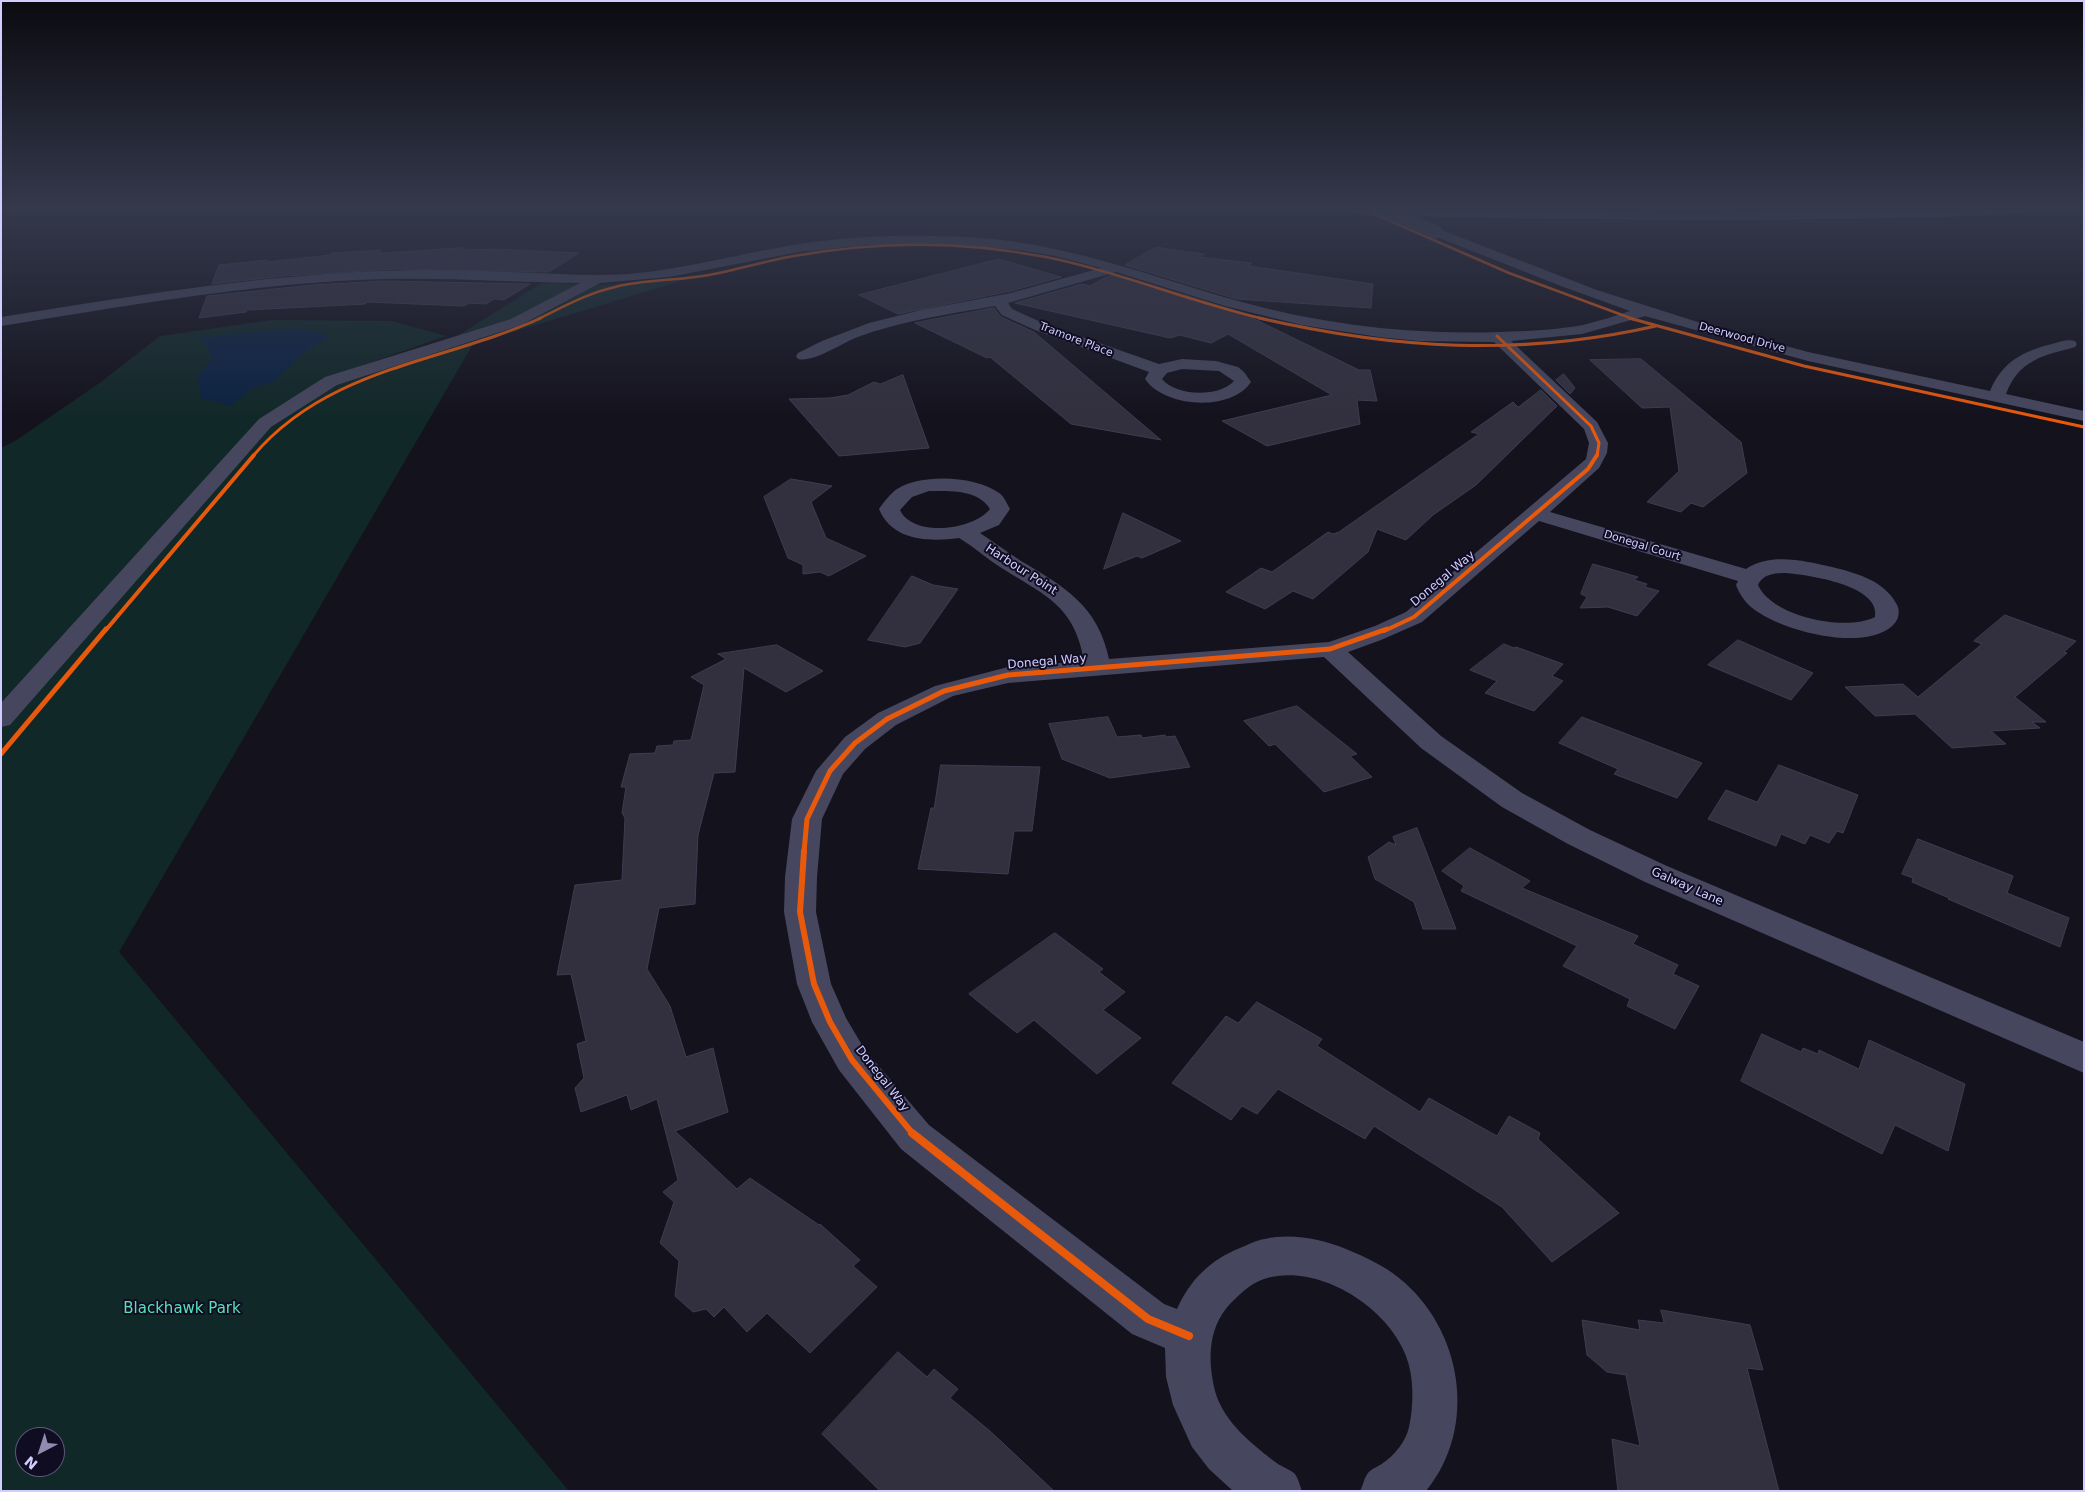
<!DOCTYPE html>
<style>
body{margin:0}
#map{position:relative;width:2085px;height:1492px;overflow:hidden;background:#14121d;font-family:"DejaVu Sans",sans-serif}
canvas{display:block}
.frame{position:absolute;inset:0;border:2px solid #d1ceff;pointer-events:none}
.north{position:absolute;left:15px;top:1427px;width:50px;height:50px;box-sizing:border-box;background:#100d22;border:1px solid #5d5a7a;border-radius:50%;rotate:220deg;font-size:14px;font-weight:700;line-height:20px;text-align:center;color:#d1ceff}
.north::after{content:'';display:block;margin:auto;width:18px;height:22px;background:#8f8cb0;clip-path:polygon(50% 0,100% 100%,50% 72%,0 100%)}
</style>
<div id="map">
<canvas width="2085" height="1492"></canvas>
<div class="frame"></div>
<div class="north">N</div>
</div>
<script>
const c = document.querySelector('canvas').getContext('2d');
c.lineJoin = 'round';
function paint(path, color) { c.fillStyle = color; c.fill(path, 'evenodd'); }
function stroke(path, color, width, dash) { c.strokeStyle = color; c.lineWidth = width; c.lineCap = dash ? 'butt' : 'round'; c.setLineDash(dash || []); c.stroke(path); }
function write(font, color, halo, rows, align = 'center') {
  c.font = font + ' "DejaVu Sans",sans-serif'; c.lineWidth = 4; c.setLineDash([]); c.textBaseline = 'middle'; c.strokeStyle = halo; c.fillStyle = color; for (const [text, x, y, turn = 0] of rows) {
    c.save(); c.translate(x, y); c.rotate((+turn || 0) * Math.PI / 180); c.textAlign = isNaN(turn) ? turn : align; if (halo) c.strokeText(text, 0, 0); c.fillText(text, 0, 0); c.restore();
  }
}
paint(new Path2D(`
 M707,273L473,344L119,952L569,1491H1V448L15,441L101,382L160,336L272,320L392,321L446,336L361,366L433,351L542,283L596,285L634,283ZM25,1437H55V1467H25Z`), '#112828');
paint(new Path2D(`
 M298,329L325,334L328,337L298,357L275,381L251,389L231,406L201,398L198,377L213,357L204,343L197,339L221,335Z`), '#0c2343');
const building = new Path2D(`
 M1156,247L1204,254L1200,257L1252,263L1249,266L1373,284L1371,308L1236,299L1125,265Z
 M463,248L461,250L495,249L579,253L549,272L396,269L284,276L212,284L219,265L267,260V262L330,255L332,253L381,250L379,253Z
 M999,259L1061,277L1011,291L898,314L859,295Z
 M1116,274L1240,312L1359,370H1370L1377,401L1357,400L1360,424L1267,446L1222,421L1332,395L1228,334L1211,343L1180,335L1170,338L1015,303L1082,284L1090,286L1106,277Z
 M385,281L530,284L504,300L494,299L486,304L469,303L464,306L367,302L365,304L347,305L247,310L246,312L199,318L207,296L312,285Z
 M994,308L1001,317L1034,332L1161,440L1071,424L990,357L987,358L915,323Z
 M1641,359L1741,442L1747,473L1703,507L1691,503L1681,512L1647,502L1679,471L1670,407L1642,408L1590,360Z
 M1564,374L1575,388L1570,394L1556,380Z
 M903,375L929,448L839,456L789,399L830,398L848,395L874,382L880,384Z
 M1541,390L1557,406L1476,485L1433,515L1406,540L1377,529L1368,552L1313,599L1293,591L1265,609L1226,592L1261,568L1272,572L1328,532L1333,534L1339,532L1479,434L1471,432L1513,402L1518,407Z
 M791,479L832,486L811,502L826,538L866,556L829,576L820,572L803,574V565L788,558L764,497Z
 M1123,513L1181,541L1142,558L1137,556L1104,569Z
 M1593,564L1638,577L1634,580L1647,584L1645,587L1659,591L1637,616L1608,607L1580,608L1587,597L1581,594Z
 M912,576L933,585L958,589L920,643L905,647L868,640Z
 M2005,615L2076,641L2064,652L2067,653L2015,697L2046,722H2032L2040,728L1991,731L2006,744L1952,748L1915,714L1875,716L1845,687L1903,684L1918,697L1982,644L1974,641Z
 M1738,640L1813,673L1791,700L1708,665Z
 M1504,644L1514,648L1516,647L1563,664L1552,676L1563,681L1534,711L1485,693L1497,681L1470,670Z
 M777,645L823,671L786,692L744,668L735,772L714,773L698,835L695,904L659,908L647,969L670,1006L686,1057L713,1048L728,1112L675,1131L737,1189L750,1178L819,1225L820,1224L860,1260L853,1266L877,1287L810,1353L767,1313L747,1332L724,1307L714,1317L706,1309L693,1312L675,1296L679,1261L660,1243L674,1202L663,1192L678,1180L657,1099L631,1110L627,1095L581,1112L575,1088L584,1078L577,1044L586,1041L571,974L557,975L575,885L622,880L625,818L622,813L626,787H621L630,754L655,753L657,746L673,745L674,741L691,740L704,685L691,677L726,659L718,654Z
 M1297,706L1357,754L1350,756L1372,777L1324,792L1275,744L1269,746L1244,721Z
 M1108,717L1117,737L1141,735L1142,738L1165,735L1166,737L1175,736L1190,767L1110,778L1062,759L1049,724Z
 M1582,717L1702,763L1677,798L1614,774L1618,769L1559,743Z
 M941,765L1040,767L1032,831H1014L1008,874L918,869L931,808H934Z
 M1779,765L1858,795L1843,833L1837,831L1829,843L1810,835L1805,844L1781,834L1776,846L1708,819L1726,790L1757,802Z
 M1417,828L1441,890L1456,929H1423L1414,902L1375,879L1368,857L1389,842L1396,845L1393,837Z
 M1918,839L2013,876L2007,893L2069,918L2060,947L1948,899L1949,898L1912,882L1913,878L1902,874Z
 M1470,848L1530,881L1522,888L1638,936L1633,944L1678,965L1673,974L1699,986L1675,1029L1627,1006L1630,999L1563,966L1577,946L1461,891L1464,886L1442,871Z
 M1055,933L1103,969L1099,972L1125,992L1103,1010L1141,1038L1097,1074L1034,1020L1017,1033L969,994Z
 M1257,1002L1322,1039L1317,1046L1420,1112L1429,1098L1497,1136L1509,1116L1540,1133L1538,1139L1619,1213L1552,1262L1502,1207L1374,1126L1365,1139L1278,1089L1257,1114L1242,1106L1231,1120L1172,1083L1226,1016L1238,1023Z
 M1762,1034L1801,1052L1803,1048L1818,1054L1819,1050L1859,1069L1869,1040L1965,1084L1948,1151L1895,1125L1882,1154L1741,1081Z
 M1661,1310L1750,1325L1763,1370L1747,1368L1779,1491H1618L1612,1439L1640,1446L1626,1375L1607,1372L1587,1355L1582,1320L1640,1330L1638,1320L1664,1323Z
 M898,1352L927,1377L934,1369L958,1389L950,1398L990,1431L1054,1491H880L822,1434Z`);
paint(building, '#32303f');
stroke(building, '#3f3c51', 1);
paint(new Path2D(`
 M1436,228L1597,290L1704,324L1808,352L1990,391C2002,362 2023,351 2052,344C2059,342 2067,339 2075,341L2077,344L2075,347C2042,356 2019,360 2006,394L2084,411V421L1808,361L1645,316L1582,334L1511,341L1597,422L1608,443L1607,453L1599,468L1550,512L1746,569C1770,552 1806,561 1832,567C1856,573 1883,580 1896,603C1901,611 1899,621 1891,627C1860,652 1778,630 1751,607C1744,601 1739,593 1736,585L1738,581L1539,521L1422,622L1381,640L1348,652L1441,736L1522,793L1590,830L1667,866L2084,1042V1073L1645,882L1568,844L1502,807L1421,748L1324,657L1008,683L953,696L896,725L865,749L843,774L822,819L817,877L816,912L831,984L846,1018L865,1050L929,1125L1164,1304L1177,1309C1190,1280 1210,1260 1240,1248C1248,1245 1256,1240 1265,1239C1292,1233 1321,1239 1346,1249C1365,1257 1383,1265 1399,1278C1462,1328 1479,1427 1426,1491H1360C1363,1486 1364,1478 1368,1473C1371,1469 1379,1466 1383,1463C1395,1455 1406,1441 1409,1427C1414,1405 1414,1376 1406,1356C1387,1306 1317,1262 1264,1279C1252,1283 1243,1291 1234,1300C1208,1324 1207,1358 1215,1391C1224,1423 1253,1445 1278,1464C1283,1467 1290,1470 1294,1473C1298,1477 1300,1486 1302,1491H1233L1209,1469L1192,1447L1173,1405L1166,1377L1165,1348L1132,1334L901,1149L839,1070L812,1022L797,984L784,912L785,877L792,819L816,771L845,737L878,713L935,686L1008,667L1084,661C1075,605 1044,595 1000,567C986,558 974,547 959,538C929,542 892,541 879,509C883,503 891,493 897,489C922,473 976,476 999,493C1004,496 1007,504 1010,509L999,525L980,533C994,542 1007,552 1021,561C1065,587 1098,606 1109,659L1329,642L1375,626L1406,612L1586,459L1589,443L1584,429L1494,342L1419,341L1379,337L1302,325L1225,306L1116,272L1008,303L1012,309L1045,324L1159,364L1182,359L1216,361L1238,367L1244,372L1251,382C1231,412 1165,408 1145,379L1149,372L1035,330L1002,315L995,306C948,314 900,321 855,338C841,344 812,363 798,359L796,356L798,353L822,341L869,323L921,310L1011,293L1101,268L1055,256L1019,250L959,245H867L799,252L669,277L600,283L521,325L337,385L271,427L10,725L1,727V703L259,419L325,377L511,319L580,283C505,282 432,276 357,280C237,286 119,307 1,326V317C127,297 252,276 379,271C424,269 468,270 512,272C551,273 589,277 628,274C686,269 742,253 799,244C859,235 921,234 981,238C1071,245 1153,277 1238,301C1324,325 1412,335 1500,332C1528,331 1556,330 1583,325C1599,321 1615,316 1630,311L1561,286L1432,235L1430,232ZM1182,369L1219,371L1234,381C1218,398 1176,396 1162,379L1167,373ZM929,491C949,491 978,489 990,509C974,530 913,538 900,510L912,497ZM1786,573C1808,575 1881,585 1875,617C1846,632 1772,617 1758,585C1763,574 1775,573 1786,573Z`), '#46475e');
paint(new Path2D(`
 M1346,210L1685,214L2024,210L2018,214C1796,223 1574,221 1352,214Z`), '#654f6a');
stroke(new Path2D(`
 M1385,210L1436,232`), '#46475e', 13);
stroke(new Path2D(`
 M1365,210L1509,273L1633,319
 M538,319C563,307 588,293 615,287C646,279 678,281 709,275C737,270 765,261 794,256C876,241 963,241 1046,257C1120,272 1190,302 1264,319`), '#e8590c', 2.5);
stroke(new Path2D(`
 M1259,318C1394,349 1520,357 1656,326
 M1629,318L1804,366L2084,427
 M1497,336L1591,426L1599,443L1597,456
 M253,456C328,367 442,363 541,318`), '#e8590c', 3);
stroke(new Path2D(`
 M105,631L254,455
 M1384,631L1414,617L1588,469L1597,455`), '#e8590c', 4);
stroke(new Path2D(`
 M1,754L106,629
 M804,852L807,819L830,771L855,743L887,719L944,691L1008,675L1330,649L1387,629`), '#e8590c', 5);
stroke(new Path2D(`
 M804,851L800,912L814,984L830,1022L852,1060L913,1134`), '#e8590c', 6);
stroke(new Path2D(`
 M912,1133L1148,1319L1189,1336`), '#e8590c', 8);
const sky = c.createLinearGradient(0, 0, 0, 419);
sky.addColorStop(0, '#0b0a10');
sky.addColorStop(0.5, '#34394c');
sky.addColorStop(1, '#34394c00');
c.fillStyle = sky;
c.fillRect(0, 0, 2085, 419);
write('11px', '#d1ceff', '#100d22', [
 ["Deerwood Drive",1742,338,15],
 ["Tramore Place",1076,340,21],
 ["Donegal Court",1642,546,17]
]);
write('12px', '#d1ceff', '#100d22', [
 ["Harbour Point",1021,570,33],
 ["Donegal Way",1443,579,-40],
 ["Donegal Way",1047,662,-5],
 ["Galway Lane",1687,887,24],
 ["Donegal Way",882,1079,52]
]);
write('15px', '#58e1b8', '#100d22', [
 ["Blackhawk Park",182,1309]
]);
</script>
